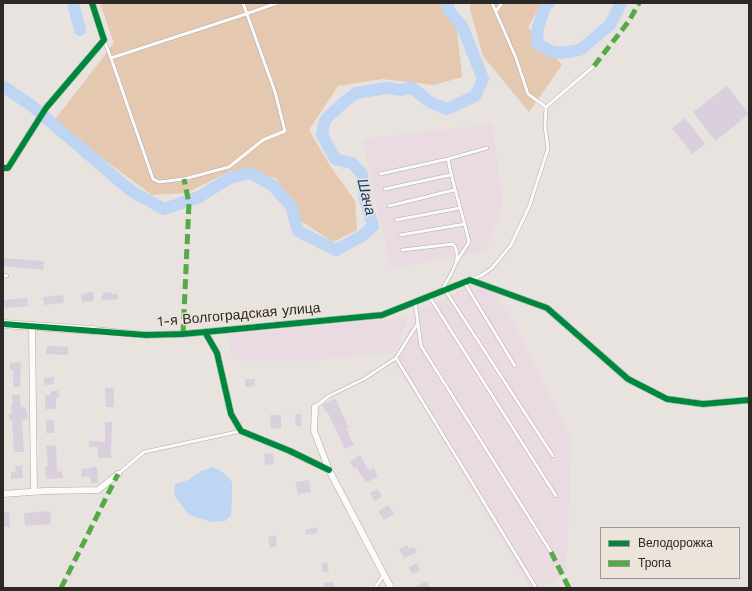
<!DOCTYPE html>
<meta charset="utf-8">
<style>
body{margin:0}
#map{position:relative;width:752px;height:591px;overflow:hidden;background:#e8e3df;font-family:"Work Sans",sans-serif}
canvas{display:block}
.frame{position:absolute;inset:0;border:4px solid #2b2825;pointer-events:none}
.legend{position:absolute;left:600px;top:527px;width:140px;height:52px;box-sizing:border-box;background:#ece3db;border:1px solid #9f9892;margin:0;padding:5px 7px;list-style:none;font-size:12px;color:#2b2825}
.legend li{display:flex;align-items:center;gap:8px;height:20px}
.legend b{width:20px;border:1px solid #9f9892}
</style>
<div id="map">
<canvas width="752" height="591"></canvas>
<div class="frame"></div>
<ul class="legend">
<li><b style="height:5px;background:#00873e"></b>Велодорожка</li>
<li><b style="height:5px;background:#54aa44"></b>Тропа</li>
</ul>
</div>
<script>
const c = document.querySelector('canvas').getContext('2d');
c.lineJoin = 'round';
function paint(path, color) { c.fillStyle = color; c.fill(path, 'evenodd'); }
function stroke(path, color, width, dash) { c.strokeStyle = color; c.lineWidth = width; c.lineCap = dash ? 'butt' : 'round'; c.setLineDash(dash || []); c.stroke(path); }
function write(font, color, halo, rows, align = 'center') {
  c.font = font + ' "Work Sans",sans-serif'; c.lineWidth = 3; c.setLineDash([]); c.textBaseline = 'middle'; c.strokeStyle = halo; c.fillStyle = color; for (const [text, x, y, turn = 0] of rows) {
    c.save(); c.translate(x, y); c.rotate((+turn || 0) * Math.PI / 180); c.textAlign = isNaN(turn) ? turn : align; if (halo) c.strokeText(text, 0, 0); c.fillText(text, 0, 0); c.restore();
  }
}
paint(new Path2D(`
 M492,124L503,205L485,251L391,269L362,139Z
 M472,286L493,292L513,321L572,441L566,569L543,588H530L420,402L391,359L397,352L421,309Z
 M408,318L396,352L308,361L232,360L228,334Z`), '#e9dbe1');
paint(new Path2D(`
 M100,3H454L462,77L434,85L382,79L338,86L309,130L329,164L355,201L357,230L333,242L295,217L276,178L231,171L186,193L152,195L53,122L114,43Z
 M470,3H542L528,27L562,65L529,112L483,56L470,9Z`), '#e4c8af');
paint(new Path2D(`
 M213,467L223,472L232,482V498L231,516L225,521L211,522L189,515L174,495L175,484L188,480L201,471Z`), '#bed6f3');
stroke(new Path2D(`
 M73,3L80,30
 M549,3L546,5L538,27L537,43L550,51L561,53L580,50L610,25L621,3
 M3,86L32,106L131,191L164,209L199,197L230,178L250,173L272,185L291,206L298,231L336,250L362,236L373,226L365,199L362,174L352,163L335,159L322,135L325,120L343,103L356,93L387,88L402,90L411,87L430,102L447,109L475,96L483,79L462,26L448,10V3`), '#bed6f3', 12);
paint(new Path2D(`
 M727,86L749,114L715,141L693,112Z
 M685,118L705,144L692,154L672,128Z
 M3,258L44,261L43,270L3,266Z
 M93,292L94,301L82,302L81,294Z
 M112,292V294H118V299L102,301L101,296H103V293Z
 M63,295L64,303L44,305L43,297Z
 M27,298L28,306L5,308L4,300Z
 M47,346L68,347V355L46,354Z
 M21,362L20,387H13V370H10V363Z
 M54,377V384L44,385V378Z
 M245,379H255V386L245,387Z
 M105,388H114V407H106Z
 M51,391H59V398H56V409H45V395H51Z
 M12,395H20L21,407H26V413H27L28,419L22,420L24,452H14L12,420H9V414H12L11,405H13Z
 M335,398L349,428L346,429L354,445L345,449L328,413H327L322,405Z
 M295,414H301L302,426H296Z
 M270,415H281V428L271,429Z
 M46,420H54V433H46Z
 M105,422H112L111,458H98V447H89V441L105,442Z
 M56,445L57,472L62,471L63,478L46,479L45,466H48L46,446Z
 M273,453L274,464L265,465L264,454Z
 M360,455L369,471L374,468L378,476L366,483L356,467L354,469L350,461Z
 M15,466H22L23,478L11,479V472H16Z
 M91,467H97L98,483H91V478H89V476L82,477L81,469L91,468Z
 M309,480L311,492L298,494L295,482Z
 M378,489L382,497L374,501L370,493Z
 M389,505L394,514L384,520L378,511Z
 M50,511L51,524L25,526L24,513Z
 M3,512H9L10,527H3Z
 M317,527L318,533L306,535L305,530Z
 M276,535L277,546L270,548L268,537Z
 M407,545L409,549L414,547L417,552L404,558L399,549Z
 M327,562L329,571L323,572L321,563Z
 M417,563L420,570L412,574L409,567Z
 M427,581L430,588H411Z
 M333,582L334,588H324L323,583Z`), '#dacfdd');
const service = new Path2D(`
 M492,3L516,58L528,94L546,107
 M496,11L502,3
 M104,40L111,58L246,14L277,3
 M111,58L153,179L159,182L184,179L229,167L263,140L285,131L275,92L243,3
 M448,159C453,187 463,214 469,242L457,261
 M380,174L448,159L487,148
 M385,189L450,175
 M389,206L454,190
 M396,220L460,208
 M400,235L465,224
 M402,250L453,244C465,257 448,278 442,290
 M3,275L7,276
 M470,280L482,275L492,268L511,245L529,207L548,149L545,126L546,107L594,66
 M464,282L515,366
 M445,290L553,456
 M429,296L556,496
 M415,302L421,346L551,552
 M418,323L396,358L535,586
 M315,407L329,396L364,379L396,358
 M118,474L144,452L241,431
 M375,588L384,574`);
const minor = new Path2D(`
 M3,168H8L46,108L104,40L92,3
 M32,326L34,491
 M93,330L146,335L183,334L382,315L470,280L547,308L628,379L667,399L703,404L749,400
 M205,332L217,353L231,414L241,431L290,451L329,470
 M315,407L314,431L329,470L391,588
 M3,494L44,491L98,490L118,474`);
const tertiary = new Path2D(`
 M3,324L93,330`);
stroke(service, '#afaba8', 4);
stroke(minor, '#afaba8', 7);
stroke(tertiary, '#afaba8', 9);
stroke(service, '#fcfbfa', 3);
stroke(minor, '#fcfbfa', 6);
stroke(tertiary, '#fcfbfa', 8);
stroke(new Path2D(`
 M594,66L629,21L639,3
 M183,334L189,203L184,179
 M551,552L569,588
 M61,588L118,474`), '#54aa44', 5, [10, 5]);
stroke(new Path2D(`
 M3,168H8L46,108L104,40L92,3
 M3,324L146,335L183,334L205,332L382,315L470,280L547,308L628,379L667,399L703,404L749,400
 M205,332L217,353L231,414L241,431L290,451L329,470`), '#00873e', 6);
write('14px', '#2b2825', '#ece3db', [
 ["1-я Волгоградская улица",239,315,-5]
]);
write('italic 15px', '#133c69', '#ece3db', [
 ["Шача",366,197,76]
]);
</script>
